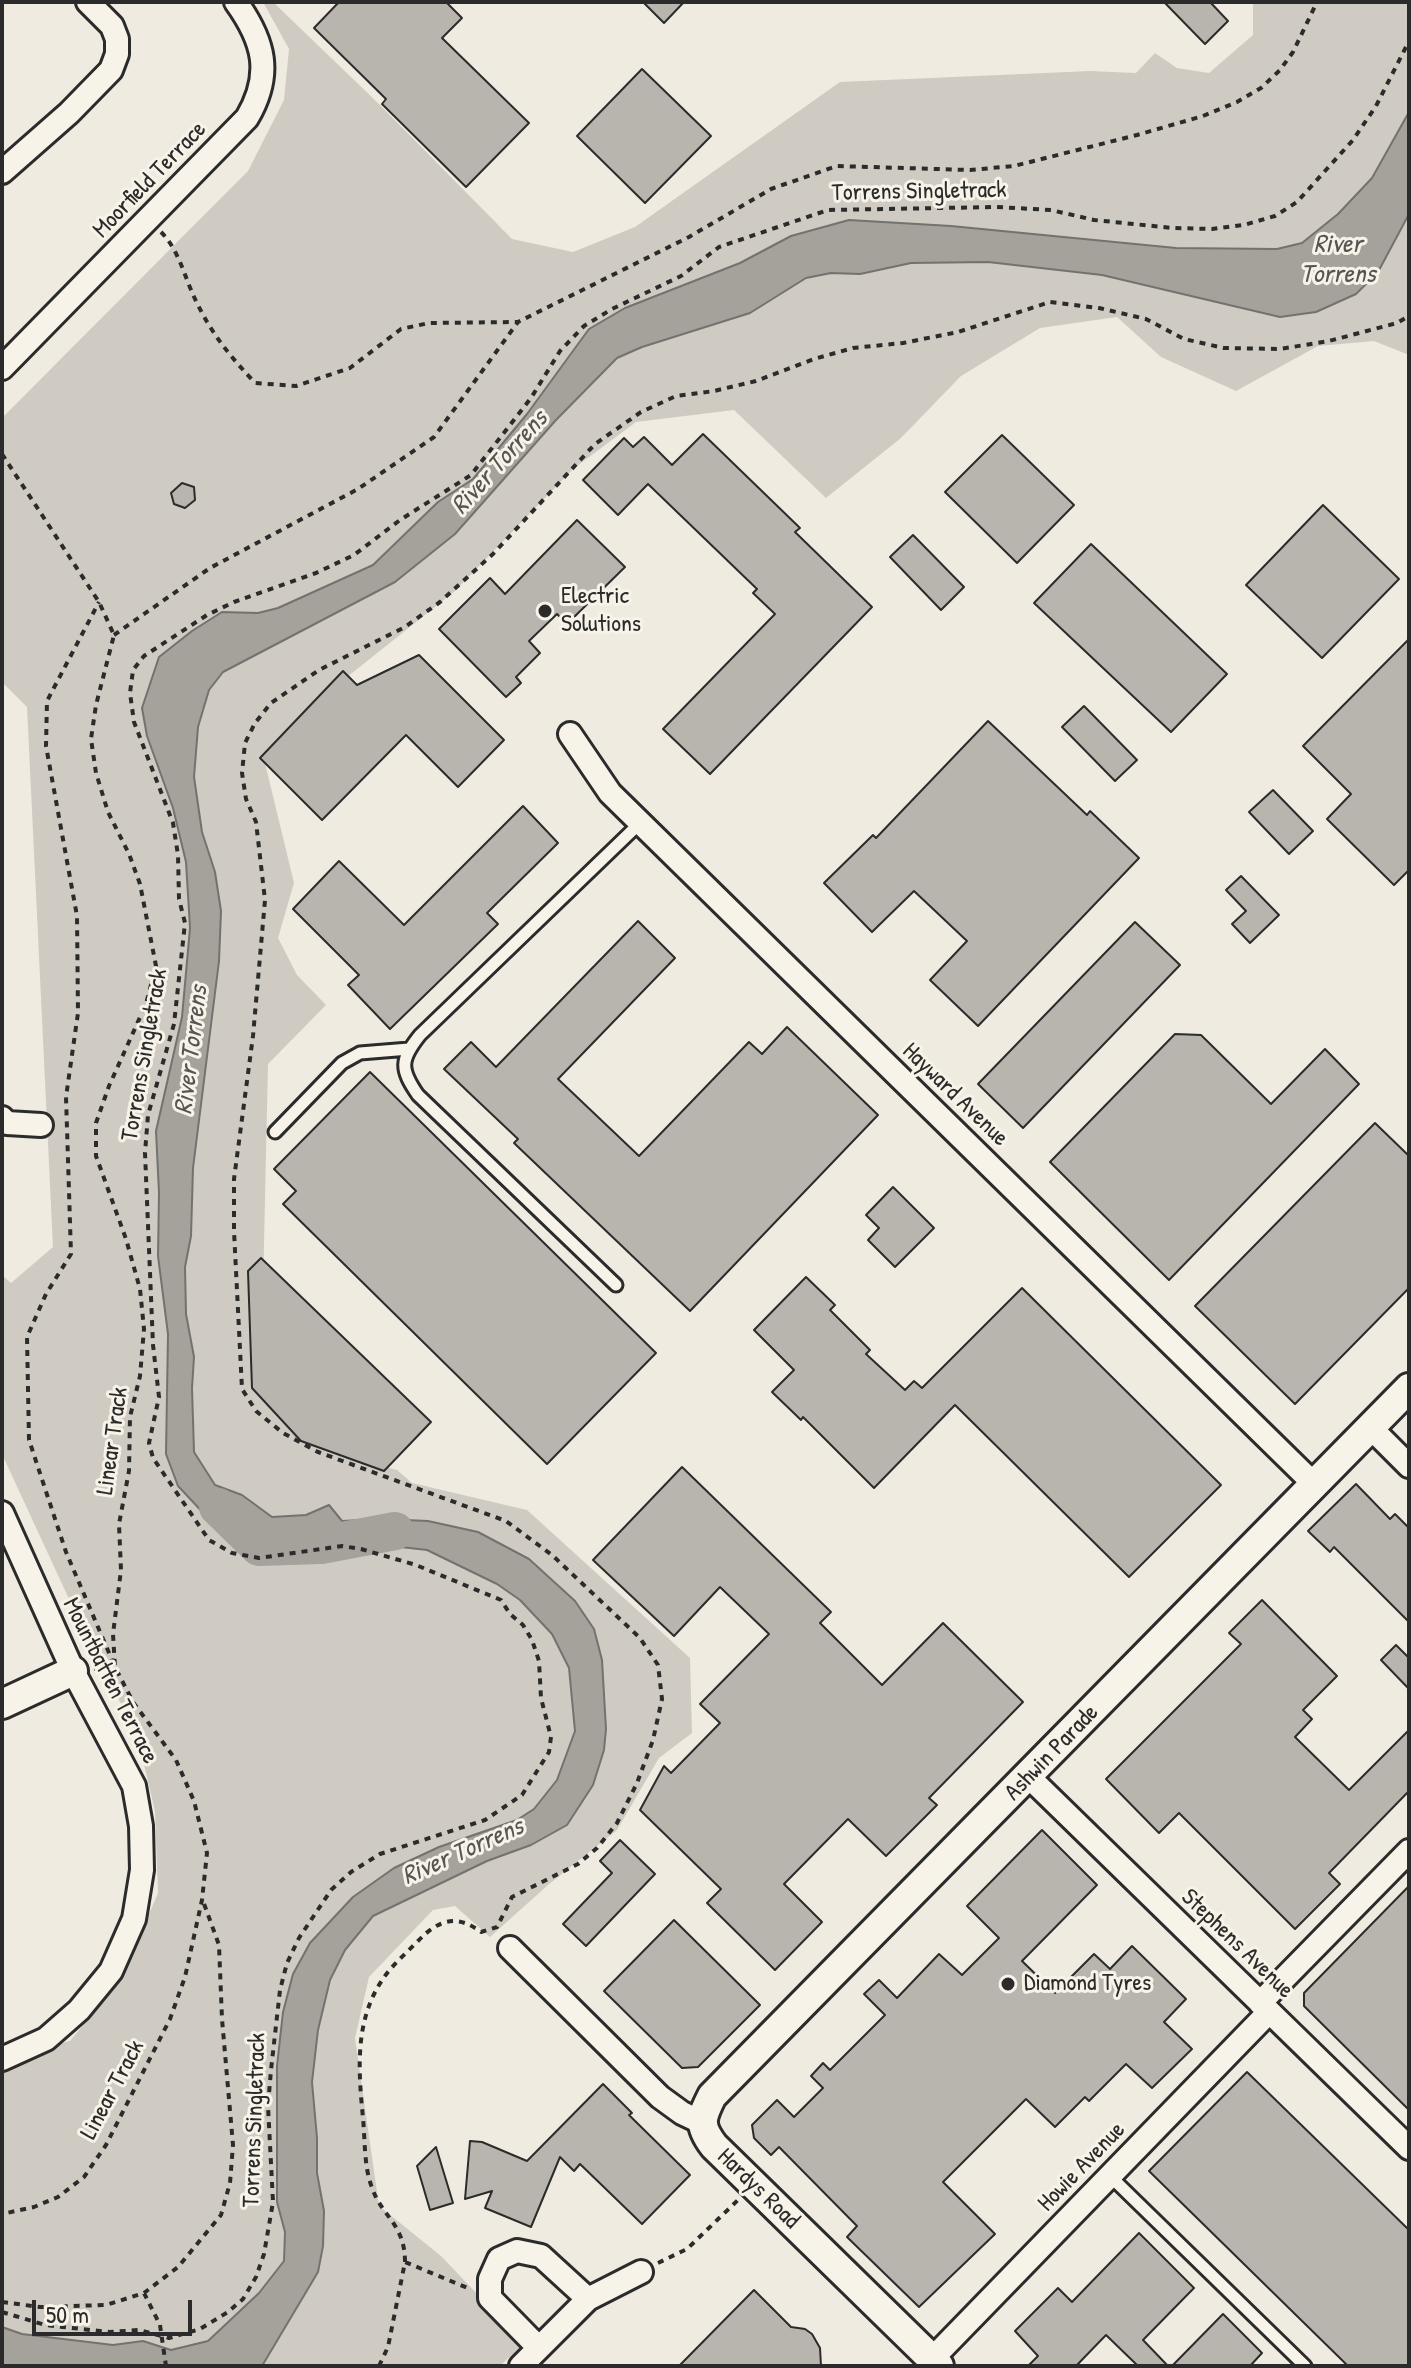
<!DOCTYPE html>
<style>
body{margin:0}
#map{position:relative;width:1411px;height:2368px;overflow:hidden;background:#efebe0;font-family:"Patrick Hand",sans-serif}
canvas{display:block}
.frame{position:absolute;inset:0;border:4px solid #2b2b2b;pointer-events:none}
.scale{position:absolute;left:32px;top:2300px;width:160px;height:36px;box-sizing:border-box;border:4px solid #2b2b2b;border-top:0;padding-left:10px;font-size:24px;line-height:28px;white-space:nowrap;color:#2b2b2b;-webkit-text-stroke:6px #f7f3e8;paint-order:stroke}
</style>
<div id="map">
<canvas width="1411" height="2368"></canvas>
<div class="frame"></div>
<div class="scale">50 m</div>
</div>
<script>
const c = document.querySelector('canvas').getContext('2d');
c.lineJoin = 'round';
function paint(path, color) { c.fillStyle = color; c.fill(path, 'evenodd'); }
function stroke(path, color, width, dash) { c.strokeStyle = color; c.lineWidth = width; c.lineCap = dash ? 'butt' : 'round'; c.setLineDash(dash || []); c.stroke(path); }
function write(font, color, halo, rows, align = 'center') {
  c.font = font + ' "Patrick Hand",sans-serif'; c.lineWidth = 6; c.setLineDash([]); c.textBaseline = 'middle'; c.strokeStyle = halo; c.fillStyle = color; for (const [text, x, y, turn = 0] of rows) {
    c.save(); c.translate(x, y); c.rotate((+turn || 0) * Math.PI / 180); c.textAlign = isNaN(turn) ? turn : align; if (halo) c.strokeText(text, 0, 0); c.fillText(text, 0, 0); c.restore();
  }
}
paint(new Path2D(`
 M263,2H273L379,104L512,239L573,252L635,227L840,82L1090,71L1136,73L1155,53L1177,68L1209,73L1253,35V2H1409V355L1374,341L1318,346L1236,391L1161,357L1117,317L1040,328L961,376L901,438L826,498L734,410L636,422L573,469L455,591L332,689L265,763L294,883L278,938L297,975L326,1005L268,1064L261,1379L347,1458L397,1470L412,1483L527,1510L690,1658L692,1733L659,1758L617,1830L548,1885L490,1937L455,1906L433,1910L369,1977L355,2038L379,2206L441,2256L524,2343L500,2366H2V2066L35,2050L70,2041L122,1978L158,1893L155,1811L137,1735L87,1638L2,1454V1275L11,1283L53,1247L27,707L2,682V418L248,171L284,100L289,49Z`), '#cfcbc2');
const water = new Path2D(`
 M1409,112V214L1378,272L1356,294L1316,312L1280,317L1102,275L988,262L911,263L860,274L831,273L806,278L750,313L642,347L617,358L556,420L455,534L395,582L223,672L209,690L198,727L194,777L202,832L215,872L221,911L219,961L193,1168L191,1236L185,1267L186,1314L194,1357L192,1388L194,1452L215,1485L242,1495L272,1517L306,1515L329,1505L342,1521L383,1519L428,1521L478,1532L529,1559L575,1601L594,1629L602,1660L606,1729L604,1750L593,1785L567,1825L531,1845L487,1861L373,1916L345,1950L330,1980L318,2030L312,2082L317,2138V2173L324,2211L323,2246L318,2272L262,2366H2V2327L22,2334L113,2345L143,2341L171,2350L208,2341L259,2293L284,2261L285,2232L277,2202V2066L283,2012L293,1974L310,1943L353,1897L394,1868L439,1847L517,1820L534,1809L557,1780L575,1731L569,1668L552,1634L520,1600L497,1584L427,1550L330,1539L248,1544L224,1535L178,1486L166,1454L168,1334L158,1256L159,1193L156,1131L182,1017L190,928L186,862L173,808L147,736L142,708L159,657L192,631L222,612L258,613L278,608L373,565L438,502L473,479L527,414L589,329L625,308L740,263L791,236L849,220L951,226L1176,248L1277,249L1302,243L1338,214L1372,178Z`);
paint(water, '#a4a29a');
stroke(water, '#74726e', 2);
stroke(new Path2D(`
 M218,1507L259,1547L321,1545L395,1531`), '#a4a29a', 38);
const building = new Path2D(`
 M339,2H446L462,18L442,38L529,123L466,187L382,104L386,99L314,28Z
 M643,2H684L664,23Z
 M1164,2H1210L1228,21L1205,44Z
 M642,69L711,136L645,203L577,136Z
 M703,434L800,528L795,532L872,607L710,774L663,729L775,614L753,593L757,589L648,484L618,515L583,480L624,438L633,447L644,437L672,465Z
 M1002,435L1074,505L1017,563L945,492Z
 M182,483L194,487L195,500L185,508L174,504L171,493Z
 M1323,505L1399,579L1322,658L1246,585Z
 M577,520L625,567L567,624L557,614L529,641L540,653L516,677L521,683L506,697L439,629L490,578L505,594Z
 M913,535L964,587L941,610L890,557Z
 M1091,544L1227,674L1171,732L1034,603Z
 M1409,639V870L1394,885L1327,819L1351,794L1303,746Z
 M419,655L504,740L458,787L406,735L322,820L260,758L343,671L357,685Z
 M1084,706L1137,760L1115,781L1062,727Z
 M988,721L1087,815L1090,811L1139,858L978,1026L930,980L967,941L914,891L872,932L824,883L873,835L876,838Z
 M1273,790L1313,831L1289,854L1249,812Z
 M523,806L558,843L487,913L498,924L390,1029L348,985L359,975L293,909L339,861L404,925Z
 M1241,876L1279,915L1250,943L1232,924L1246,911L1226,890Z
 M638,921L675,958L558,1079L639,1156L749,1042L762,1054L787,1027L878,1115L690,1311L514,1143L518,1139L444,1069L471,1042L496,1067Z
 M1135,922L1180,965L1023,1128L978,1084Z
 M1175,1034L1201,1035L1271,1104L1325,1049L1359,1084L1169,1280L1050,1162Z
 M370,1072L656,1353L547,1464L283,1204L296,1191L274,1169Z
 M1375,1123L1409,1156V1288L1295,1404L1195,1306Z
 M893,1187L934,1228L895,1267L868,1240L879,1228L866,1215Z
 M261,1258L431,1422L384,1471L301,1441L252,1388L248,1271Z
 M806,1277L835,1305L830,1310L870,1350L866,1354L905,1390L914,1381L922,1388L1022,1288L1221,1485L1129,1577L955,1405L874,1488L803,1417L801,1420L772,1392L794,1370L754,1330Z
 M682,1467L831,1612L820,1623L882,1685L943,1623L1023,1702L929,1798L937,1805L886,1856L848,1819L784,1884L822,1922L775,1970L707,1903L721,1889L640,1810L664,1766L671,1773L720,1723L700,1704L769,1634L720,1587L674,1636L593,1560Z
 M1356,1484L1390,1519L1395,1514L1409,1528V1622L1334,1547L1330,1552L1308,1531Z
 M1262,1600L1337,1676L1303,1710L1312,1719L1295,1737L1349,1790L1409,1730V1791L1329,1873L1340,1884L1295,1929L1179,1813L1159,1833L1106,1779L1241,1644L1229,1633Z
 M1396,1645L1409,1658V1689L1381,1660Z
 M1042,1830L1097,1885L1022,1961L1055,1993L1094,1954L1110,1969L1132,1946L1186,1999L1164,2022L1192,2049L1152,2088L1126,2064L1089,2101L1085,2097L1055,2127L1026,2099L943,2182L995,2234L919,2307L847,2237L857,2226L779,2147L771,2155L754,2138L752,2125L777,2100L794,2117L823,2088L811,2076L823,2063L830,2070L885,2015L864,1994L879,1980L897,1998L939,1954L962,1975L999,1938L967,1906Z
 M620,1840L655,1874L586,1946L563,1924L612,1873L600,1861Z
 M1409,1886V2110L1304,2006V1993Z
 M674,1920L760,2005L698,2067L682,2068L604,1991Z
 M1247,2072L1409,2230V2366H1348L1149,2171Z
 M603,2084L632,2113L629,2115L690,2175L642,2224L580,2164L574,2171L560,2157L531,2227L485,2208L492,2191L465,2199L470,2141L482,2142L527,2161Z
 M436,2147L453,2203L430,2210L417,2166Z
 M1139,2233L1194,2288L1143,2340L1168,2366H1138L1106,2335L1076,2366H1028L1038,2356L1015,2331L1058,2288L1072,2302Z
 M754,2290L791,2327L805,2329L812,2334L820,2348L821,2366H679Z
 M1223,2314L1262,2353L1250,2366H1172Z`);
paint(building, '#b8b5ae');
stroke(building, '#2b2b2b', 2);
const service = new Path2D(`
 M275,1132L342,1063L360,1053L409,1049
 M616,1285L418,1095C400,1069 400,1060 420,1035L640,823
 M1110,2176L1305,2366`);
const minor = new Path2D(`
 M2,172L69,113L111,70L117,54V39L112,26L88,2
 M2,368L247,118C273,74 264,41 236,2
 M570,734L610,793L1314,1484
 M2,1118L7,1123L41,1125
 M1370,1427L1409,1466
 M2,1513L73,1671L134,1786L141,1826L142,1870L134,1919L111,1971L79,2010L46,2039L2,2059
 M1029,1777L1409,2148
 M510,1948L660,2097L682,2113L701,2122
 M1260,2003L1409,1851
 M539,2348L490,2298V2279L499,2259L517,2251L541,2256L588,2299
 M932,2359L1269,2012
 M521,2366L588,2299L641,2272`);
const tertiary = new Path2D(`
 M2,1704L73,1671
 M939,2366L714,2146C698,2125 701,2118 712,2096L1409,1388`);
stroke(service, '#2b2b2b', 17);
stroke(minor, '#2b2b2b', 28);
stroke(tertiary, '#2b2b2b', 34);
stroke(new Path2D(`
 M161,232C180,251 185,280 197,303C213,336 231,357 255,383L296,386L350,368L401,329L429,323L517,322
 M2,454L99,602L114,635L96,705L91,739L96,773L108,812L129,854L140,884L156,966L146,1004L109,1086L96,1123V1156L126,1239L140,1289L144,1329L140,1376L130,1417L129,1471L119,1524L121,1570L113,1634L115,1667L133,1702L176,1760L194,1801L207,1853L202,1900L185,1977L170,2019L106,2145L84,2177L58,2197L34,2207L2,2214
 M114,635L210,568L358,489L434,437L518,322L689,237L771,189L837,166L970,170L1014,166L1137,135L1203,116L1237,102L1261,88L1280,70L1293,52L1317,2
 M94,1669L115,1667L66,1552L29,1440L27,1337L46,1294L71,1254L66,1097L78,1013L77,916L46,746L47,701L99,602
 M405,2262C405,2223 381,2217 371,2185C364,2165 365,2139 363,2118C358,2067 354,2015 388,1972C397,1961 408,1951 418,1941C439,1919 457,1914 481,1932L497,1927L512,1897L578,1864L597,1848L617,1823L637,1783L653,1740L662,1699L658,1665L640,1638L552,1555L506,1521L318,1452L283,1433L256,1411L242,1389L234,1231V1179L253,1036L265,900L256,822L246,799L242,773L245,743L255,723L271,703L319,670L405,627L440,602L493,554L595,444L641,412L676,396L714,391L756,381L814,359L853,348L903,343L958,332L1050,302L1099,308L1146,319L1184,339L1224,348L1280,349L1329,341L1397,323L1409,316
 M658,2263L687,2249L738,2200
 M144,2293L160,2325
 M2,2302L40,2307L106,2305L144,2293L178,2267L221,2215L230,2183L233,2145L222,2019L219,1945L203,1901
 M2,2312L45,2325L109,2332L139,2330L169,2338L200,2329L228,2312L243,2299L256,2277L264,2254L273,2202L268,2106L271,2070L280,1990L287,1963L299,1938L331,1890L351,1872L380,1854L485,1820L522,1795L549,1752L551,1737L541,1698L539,1661L532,1640L523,1625L510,1614L501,1600L416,1565L361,1549L342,1546L259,1558L232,1553L209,1540L153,1458L149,1443L159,1397L153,1345L145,1153L148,1115L174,1024L185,923L179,899L178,855L173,823L134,722L130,693L133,670L144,656L207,615L234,602L316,573L354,555L400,520L471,475L531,398L560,351L584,326L612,309L681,276L719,247L828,210L997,207L1051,210L1094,220L1173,228L1212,229L1244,225L1275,216L1297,202L1353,140L1376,106L1409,41
 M379,2366L388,2347L405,2262L470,2289`), '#2b2b2b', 4, [6, 6]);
stroke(service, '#f7f3e8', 11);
stroke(minor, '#f7f3e8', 22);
stroke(tertiary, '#f7f3e8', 28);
stroke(new Path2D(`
 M160,2325L166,2366`), '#2b2b2b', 4, [6, 6]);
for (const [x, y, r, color] of [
 [545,611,8,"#2b2b2b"],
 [1008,1984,8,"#2b2b2b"]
]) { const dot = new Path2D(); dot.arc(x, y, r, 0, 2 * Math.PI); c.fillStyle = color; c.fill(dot); stroke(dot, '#f7f3e8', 3); }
write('24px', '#2b2b2b', '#f7f3e8', [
 ["Moorfield Terrace",150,180,-46],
 ["Torrens Singletrack",919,192,-1],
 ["Torrens Singletrack",145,1055,-80],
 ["Hayward Avenue",955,1095,44],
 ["Linear Track",113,1441,-82],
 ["Mountbatten Terrace",110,1681,63],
 ["Ashwin Parade",1052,1753,-46],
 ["Stephens Avenue",1237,1944,44],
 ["Linear Track",113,2090,-62],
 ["Torrens Singletrack",255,2120,-88],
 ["Howie Avenue",1082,2167,-46],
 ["Hardys Road",758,2189,44]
]);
write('24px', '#2b2b2b', '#f7f3e8', [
 ["Electric",561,597],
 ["Solutions",561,625],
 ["Diamond Tyres",1024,1984]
], 'left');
write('italic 26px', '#555552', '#f7f3e8', [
 ["River",1338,245],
 ["Torrens",1338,275],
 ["River Torrens",500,463,-48],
 ["River Torrens",192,1050,-83],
 ["River Torrens",463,1852,-24]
]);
</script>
